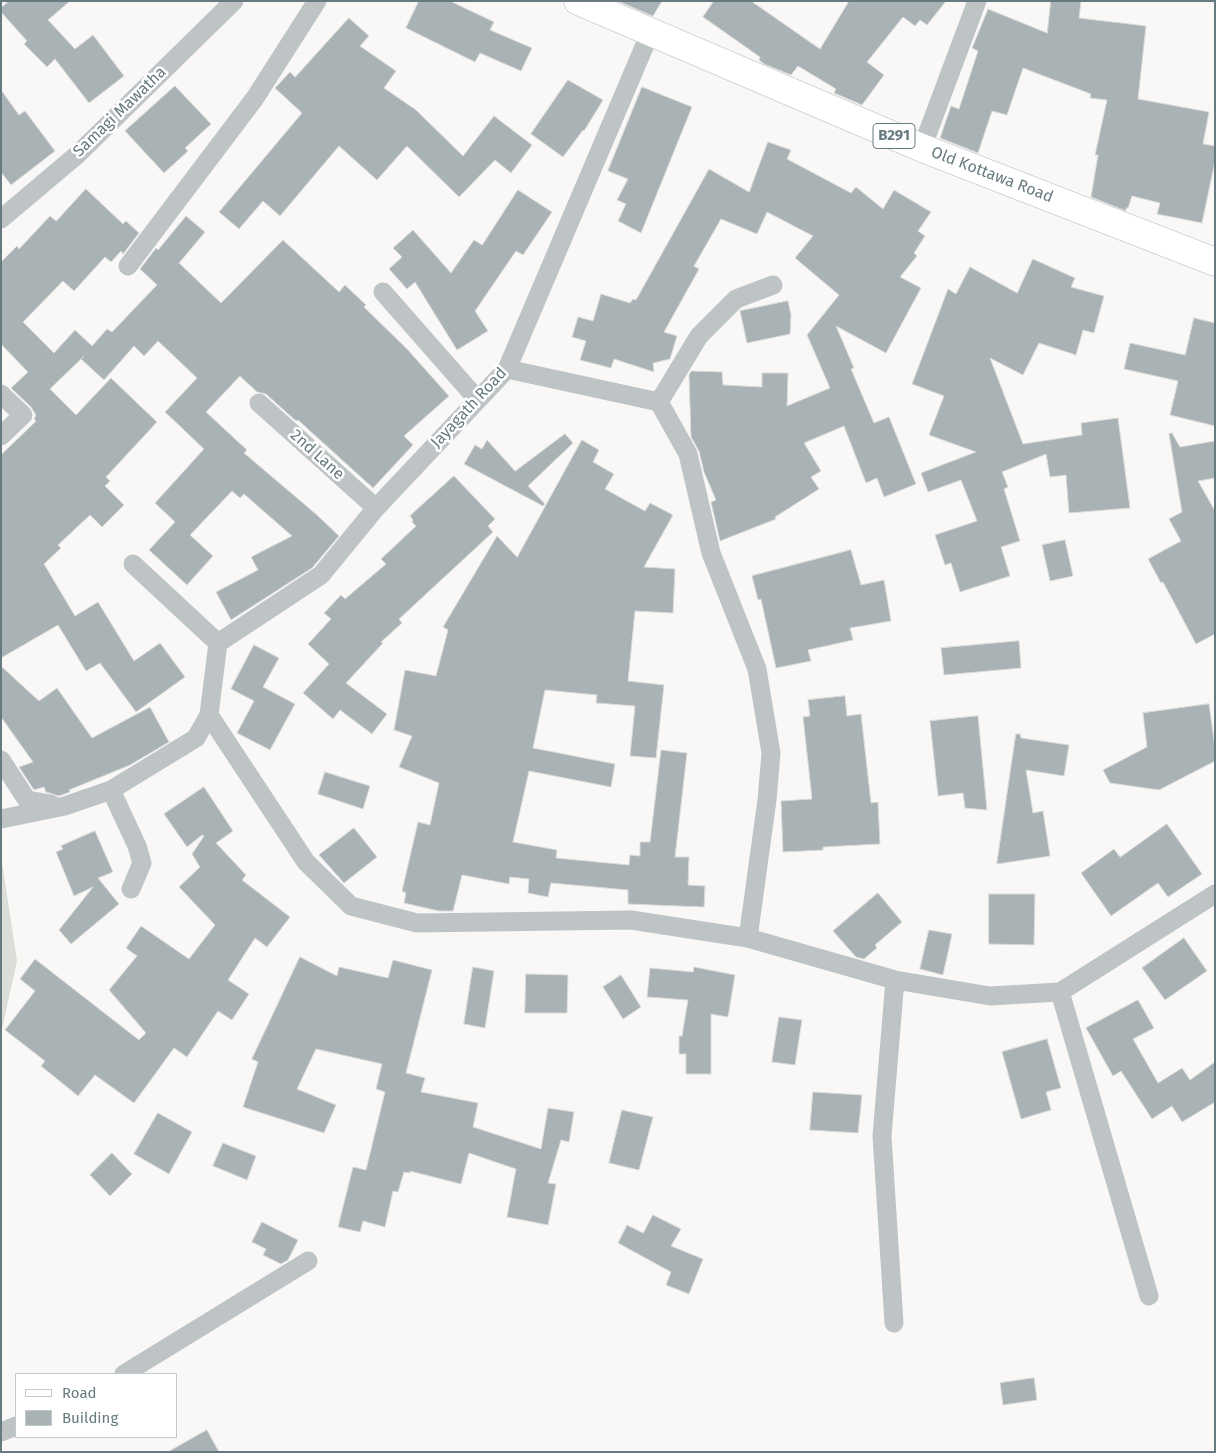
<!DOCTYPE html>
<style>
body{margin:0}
#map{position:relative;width:1216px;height:1453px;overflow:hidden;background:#f9f8f7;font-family:"Fira Sans",sans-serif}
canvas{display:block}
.frame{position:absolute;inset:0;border:2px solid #667a7f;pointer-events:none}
.legend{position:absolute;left:15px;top:1373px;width:162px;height:65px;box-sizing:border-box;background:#fff;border:1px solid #c2cacc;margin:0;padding:6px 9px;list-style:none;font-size:15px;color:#667a7f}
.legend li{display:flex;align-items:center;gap:10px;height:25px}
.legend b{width:25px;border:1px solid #c2cacc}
</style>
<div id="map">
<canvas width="1216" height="1453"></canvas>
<div class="frame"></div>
<ul class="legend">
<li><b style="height:6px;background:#fff"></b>Road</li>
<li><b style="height:14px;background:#a9b2b5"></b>Building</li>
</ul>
</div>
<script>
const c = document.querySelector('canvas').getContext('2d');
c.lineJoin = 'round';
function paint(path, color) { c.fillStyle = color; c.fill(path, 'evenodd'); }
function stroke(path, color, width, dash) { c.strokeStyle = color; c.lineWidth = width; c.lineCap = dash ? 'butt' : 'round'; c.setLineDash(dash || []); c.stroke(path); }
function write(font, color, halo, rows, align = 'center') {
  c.font = font + ' "Fira Sans",sans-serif'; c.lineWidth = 5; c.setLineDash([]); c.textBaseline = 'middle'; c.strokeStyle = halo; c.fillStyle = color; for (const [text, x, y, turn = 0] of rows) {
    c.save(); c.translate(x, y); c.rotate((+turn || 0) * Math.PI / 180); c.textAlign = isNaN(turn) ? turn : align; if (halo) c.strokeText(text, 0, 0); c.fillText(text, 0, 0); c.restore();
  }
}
paint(new Path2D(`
 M1,856L17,961L1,1034Z`), '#daded6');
const building = new Path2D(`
 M9,1H70L48,20L75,49L93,35L124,76L89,103L55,59L47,67L24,44L27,41L1,12V8Z
 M419,1H450L494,22L490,30L532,48L521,71L480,53L475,62L406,28Z
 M618,1H662L653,16Z
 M714,1H751L820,49L849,1H946L927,25L920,20L915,26L903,17L867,62L884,75L862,105L834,93L836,89L798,66L791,75L764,64L759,60L760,57L703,17Z
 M1051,1H1081L1079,18L1146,26L1138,99L1209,112L1203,144L1215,146V161L1202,223L1157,214L1160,203L1132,196L1128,208H1126V211L1091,197L1098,155H1095L1107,100L1090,98L1091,94L1023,68L1007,115L992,111L978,153L940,138L951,106L959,109L978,51L972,48L988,9L1047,33Z
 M349,18L369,36L360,46L396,71L384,88L416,110L463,156L494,116L532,145L511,173L495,160L459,197L407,146L377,180L339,146L280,216L263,201L239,229L219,212L302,113L275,88L290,72L295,77Z
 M568,80L603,100L584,131L583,130L563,157L531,134Z
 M175,86L211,124L185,148L188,151L164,173L125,131Z
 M642,87L692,107L641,233L618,221L626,204L617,200L628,179L608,171Z
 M1,90L19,115L25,111L55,151L11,185L1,172Z
 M768,142L791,150L787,159L851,193L856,187L883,209L894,190L931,212L918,231L925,236L914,253L917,256L900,277L921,288L886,353L836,326L854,368L851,369L874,423L889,417L916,484L884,497L877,478L866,483L844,426L804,443L821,471L811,477L819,489L775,517L776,519L720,541L711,502L716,500L704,472L699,451L691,437L689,375L691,371L722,372L723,385L762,387V373H788L787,406L830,388L807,335L839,295L795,258L813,236L767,212L757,234L721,219L694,266L699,269L664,332L677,336L670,359L653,363L654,372L614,359L611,368L580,360L586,341L572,337L578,317L593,321L601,294L630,303L633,299L636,300L709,169L749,192Z
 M86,189L123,224L126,221L139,233L123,254L121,251L111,262L105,257L74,291L63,281L23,322L54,353L75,330L92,346L107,329L112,332L157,285L140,269L156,248L158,250L186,216L205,232L179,263L221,303L283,240L339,292L345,285L366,305L364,307L407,349L449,396L404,436L413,445L373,488L298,420L296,421L266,394L257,392L240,376L206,412L247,450L244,453L317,515L339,536L312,568L231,620L216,592L258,570L251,557L292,536L244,494L240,498L232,491L190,535L213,556L187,585L149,550L175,522L155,503L204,449L165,412L197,378L158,341L144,356L134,346L104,380L81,359L84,356L50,389L76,415L111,378L157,422L106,477L110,481L105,486L124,505L102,527L90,515L58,545L61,548L44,564L75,616L98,602L134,661L160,643L185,677L136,712L100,663L86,671L58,625L1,658V455L36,421L34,419L36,415L31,407L11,388L28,372L1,344V262L17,246L19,249L50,216L56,221Z
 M518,190L552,212L523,255L516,251L475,311L488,331L457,350L415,282L407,289L389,269L402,257L393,248L413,230L451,273L474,240L482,245Z
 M1033,259L1075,278L1071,287L1104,296L1094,333L1083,330L1076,355L1039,343L1023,375L990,358L1023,444L1082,435L1081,423L1118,418L1130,508L1069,513L1066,475L1050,477L1046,454L1002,472L1008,487L1004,489L1020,541L1001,547L1010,576L960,592L951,563L945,565L935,535L977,521L961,480L928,492L921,473L976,452L929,435L944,396L912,384L948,289L956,294L970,267L1017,293Z
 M788,301L791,315L790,334L747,343L740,311Z
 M1194,318L1215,323V426L1170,415L1178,381L1124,369L1130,343L1185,355Z
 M1172,433L1180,447L1215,441V478L1198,481L1215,511V634L1196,644L1163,582L1161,583L1148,559L1181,541L1169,519L1182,512L1169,434Z
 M565,434L573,443L528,486L545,504L543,506L464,464L475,445L482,449L487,440L515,471Z
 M582,440L599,450L593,462L614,474L605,489L645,511L650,503L673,515L644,567L675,569L673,613L635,611L628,681L664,685L656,758L630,756L635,706L596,703L597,695L545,690L533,748L615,764L611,787L529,771L513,842L557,850L556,858L629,865L630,855L640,856V842H650L661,750L687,753L675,857H689L688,885L705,886L704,907L628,904V890L551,883L548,897L528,893L529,879L510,877L509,884L462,875L453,911H439L404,903L406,893L402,891L418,822L430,825L439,783L399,767L412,736L394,730L405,670L436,676L448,630L443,627L497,536L517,557Z
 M454,476L495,519L488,526L493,532L399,619L402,623L381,642L383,643L346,683L387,714L372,734L340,710L333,719L303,693L329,664L308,644L331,619L324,613L341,595L345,599L386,564L381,559L416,526L412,522L413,520L410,516Z
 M1065,540L1073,576L1050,581L1042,545Z
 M851,550L861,585L884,580L891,621L850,628L853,640L808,650L811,661L776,668L761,599L758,600L752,576Z
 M1019,641L1021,668L944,675L941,648Z
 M254,645L279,658L263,687L295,704L270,750L237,733L254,701L231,689Z
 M1,666L39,701L57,688L92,738L150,707L169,742L130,765L69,790L70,792L59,796L46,792L44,787L34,790L19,767L33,762L1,717Z
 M845,696L847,716L861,714L871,803L878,802L880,844L823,847V850L783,852L781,801L812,799L803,717L810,716L808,700Z
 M1209,704L1215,748V761L1159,790L1110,783L1103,770L1147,747L1143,713Z
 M978,716L987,810L965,808L963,793L938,796L930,721Z
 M1016,734H1020L1021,738L1069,745L1064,776L1026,770L1033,813L1043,811L1050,856L997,864Z
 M325,772L370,786L363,809L318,794Z
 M204,787L233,831L216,843L246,875L242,880L290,917L267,947L255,938L228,980L249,994L232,1020L218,1011L187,1057L174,1048L134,1103L95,1075L78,1096L41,1066L45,1061L5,1030L35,991L20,979L35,959L139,1040L146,1033L109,990L137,956L126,948L141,926L189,959L215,925L179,887L200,867L192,854L204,836L202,835L187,847L164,814Z
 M1167,824L1202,874L1168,897L1158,883L1111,916L1081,873L1114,849L1120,857Z
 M354,828L377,857L344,883L319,855Z
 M95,831L113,872L98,878L119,904L71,944L59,930L93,887L74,896L56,852L63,849L61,846Z
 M878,893L902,922L875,945L877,948L864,959L856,957L833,931Z
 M989,894H1035L1034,945L989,944Z
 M929,930L952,934L943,975L920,969Z
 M1184,938L1207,971L1165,1000L1142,968Z
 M300,957L337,976L339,967L388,978L393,960L432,970L406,1073L425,1078L421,1092L478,1103L473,1127L541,1149L548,1108L574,1112L569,1142L561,1140L548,1183L556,1184L548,1225L507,1217L516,1169L469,1153L461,1184L410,1171V1173L404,1172L398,1192L393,1191L385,1227L363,1221L360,1232L338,1227L353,1167L366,1170L385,1092L376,1089L382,1064L316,1049L297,1089L336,1105L324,1133L243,1107L258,1062L252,1059Z
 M473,967L494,971L485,1028L464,1024Z
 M694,967L735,975L728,1017L711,1014V1074H686V1054H679V1036H682L688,1000L647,997L650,968L693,972Z
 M526,974L568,975L567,1013H525Z
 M621,975L641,1007L623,1019L603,987Z
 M1138,1000L1154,1028L1133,1039L1158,1083L1182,1068L1190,1080L1215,1062V1102L1182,1122L1172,1106L1152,1119L1121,1071L1113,1076L1086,1028Z
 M779,1017L802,1020L795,1065L772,1062Z
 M1047,1039L1061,1088L1046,1092L1051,1110L1021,1119L1002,1052Z
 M813,1092L862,1095L858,1133L810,1130Z
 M622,1110L653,1117L639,1170L609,1163Z
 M158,1113L192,1132L169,1174L134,1154Z
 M223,1143L256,1156L247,1180L213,1166Z
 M112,1153L132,1174L110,1196L90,1175Z
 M653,1215L681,1229L671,1246L703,1259L689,1294L666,1285L671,1272L618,1243L627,1225L643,1233Z
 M262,1222L298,1240L288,1260L281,1264L263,1255L266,1249L252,1242Z
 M1034,1378L1037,1400L1003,1405L1000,1383Z
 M207,1430L219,1452H168Z`);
paint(building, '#a9b2b5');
stroke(building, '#dbdad9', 1);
const primary = new Path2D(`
 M578,1L922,148L1215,262`);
stroke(primary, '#b2b9bb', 29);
stroke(new Path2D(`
 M922,148L977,1
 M1,219L78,154L234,1
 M128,266L255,98L317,1
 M383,292L477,399
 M507,369L659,402L688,454L711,553L757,669L771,753L767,800L748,938
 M1,394L23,415L1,436
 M659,402L699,336L736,299L773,285
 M259,403L376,508
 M133,564L218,643
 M209,715L306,862L351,906L417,923L631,920L748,938L895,980L990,996L1060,992L1215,894
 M1,760L27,800L51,804
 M111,790L137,846L142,863L131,889
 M1,819L65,806L111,790L196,738L209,715L218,643L321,575L376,508L507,369L650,33
 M1060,992L1149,1296
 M894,1323L882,1136L895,980
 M124,1374L308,1261
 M1,1432L16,1426`), '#bec4c6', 19);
stroke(primary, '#fff', 28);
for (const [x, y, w] of [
 [894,136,42]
]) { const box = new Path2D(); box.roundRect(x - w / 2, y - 12.5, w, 25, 4); c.fillStyle = '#fff'; c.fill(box); stroke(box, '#667a7f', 1); }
write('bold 15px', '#667a7f', null, [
 ["B291",894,136]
]);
write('16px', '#667a7f', '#fff', [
 ["Samagi Mawatha",120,112,-44],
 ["Old Kottawa Road",992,175,21],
 ["Jayagath Road",469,408,-47],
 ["2nd Lane",317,455,42]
]);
</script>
